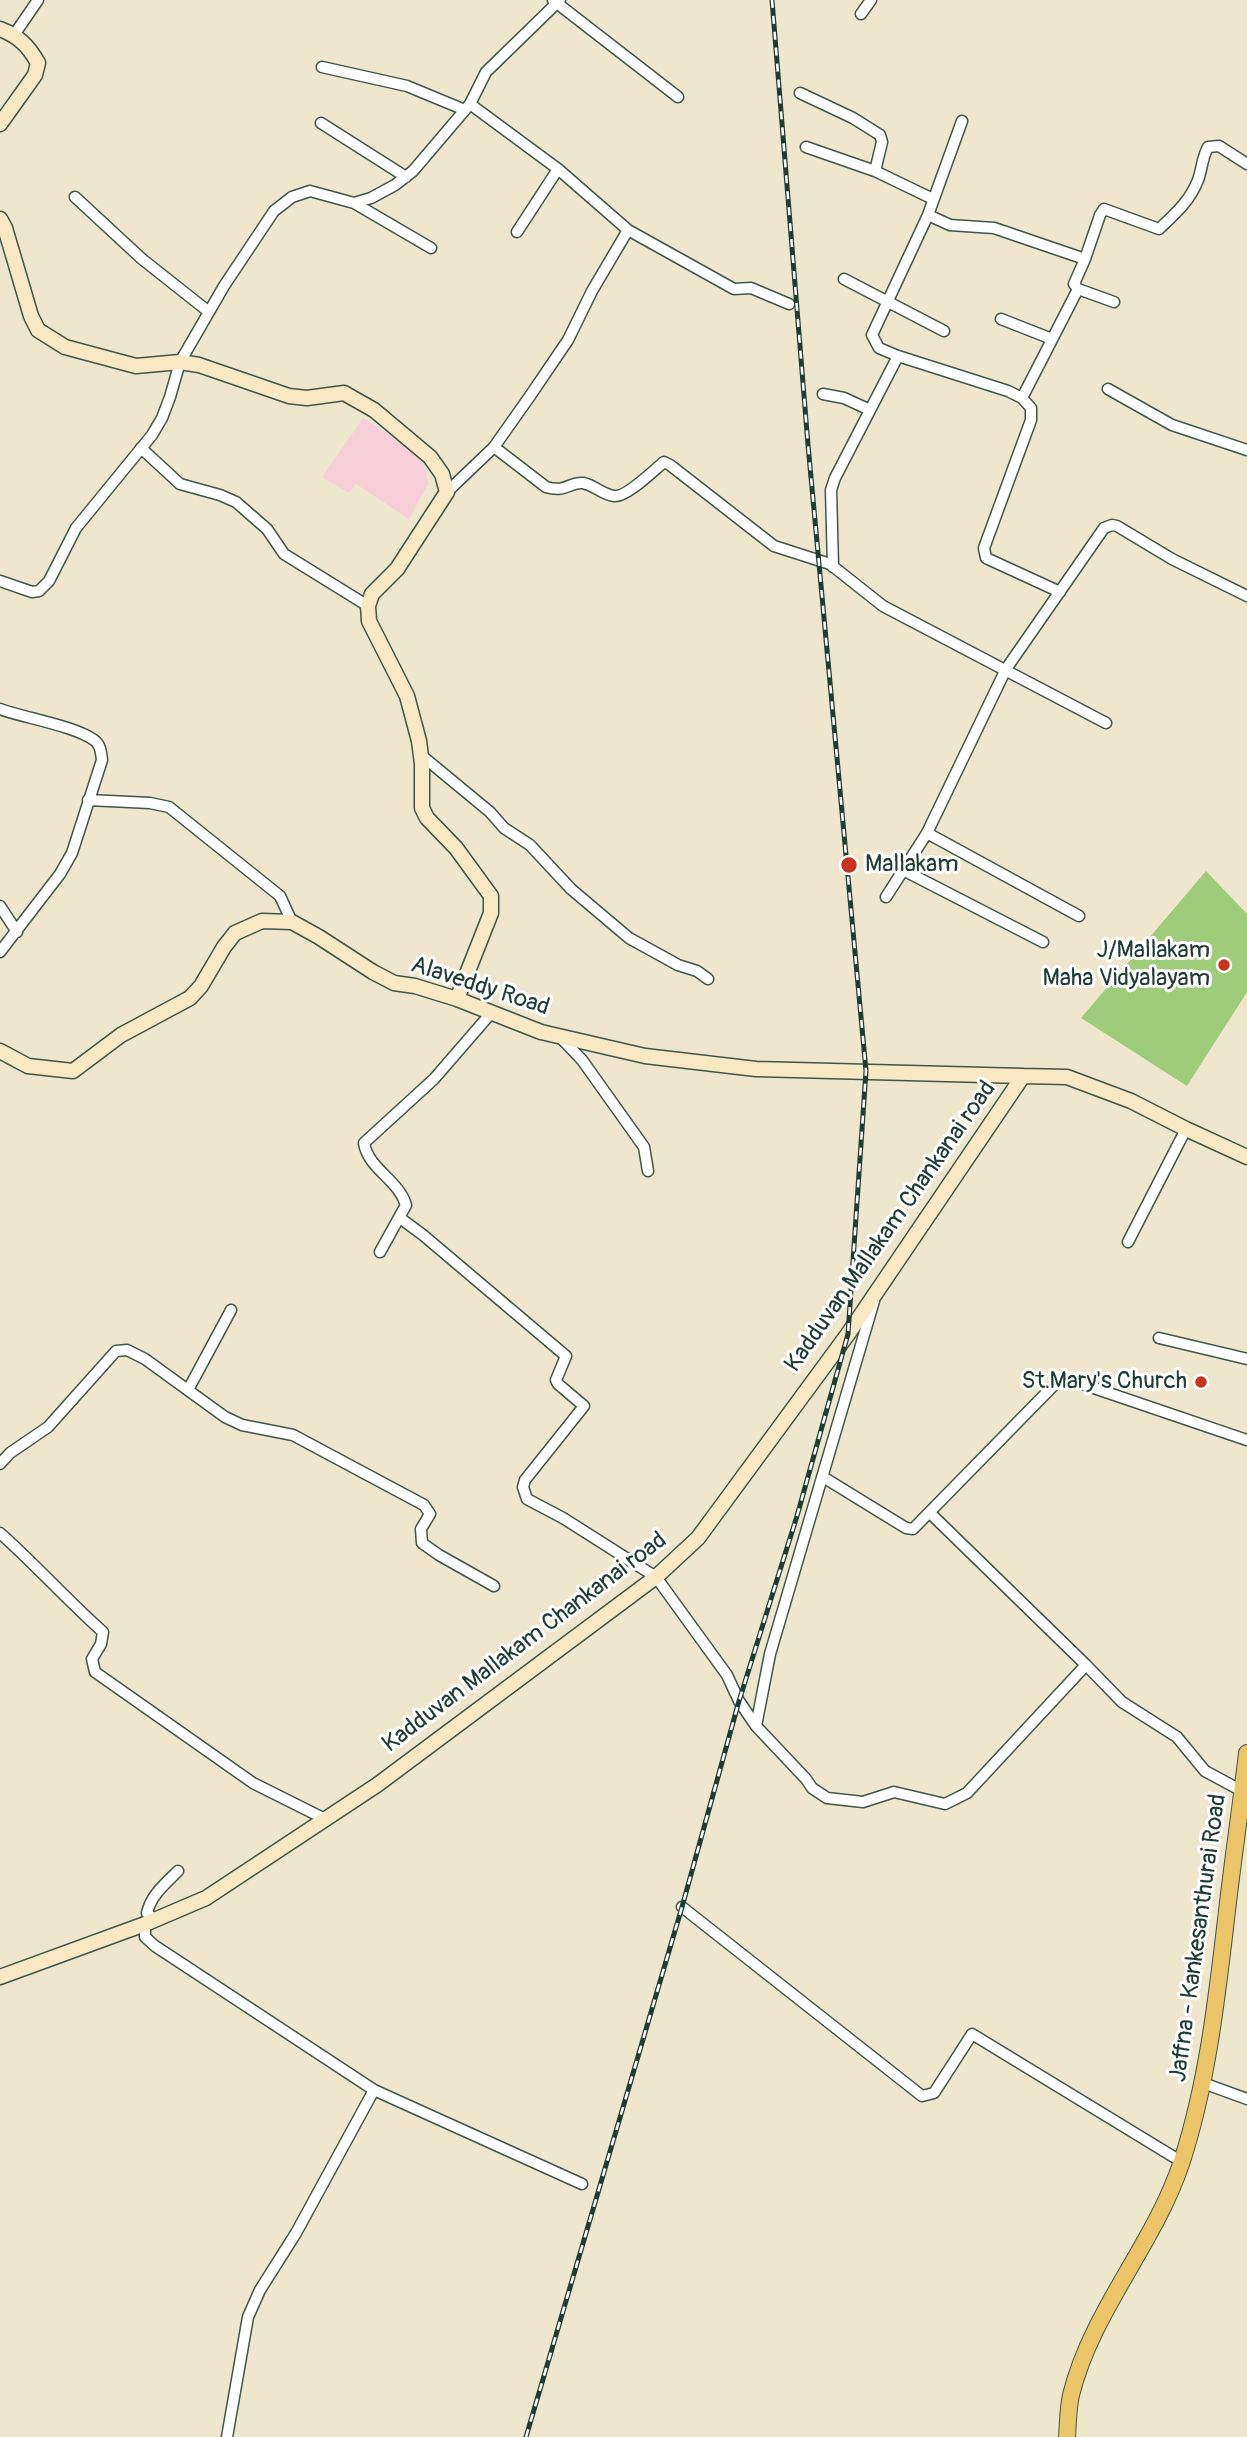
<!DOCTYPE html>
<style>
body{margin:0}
canvas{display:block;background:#efe7cd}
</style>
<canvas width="1247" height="2437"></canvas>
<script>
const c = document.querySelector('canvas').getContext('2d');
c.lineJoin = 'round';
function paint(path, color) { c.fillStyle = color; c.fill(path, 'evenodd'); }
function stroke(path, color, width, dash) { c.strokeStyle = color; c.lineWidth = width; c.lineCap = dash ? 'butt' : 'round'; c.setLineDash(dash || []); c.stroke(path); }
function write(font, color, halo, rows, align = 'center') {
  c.font = font + ' Pangolin,sans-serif'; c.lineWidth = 6; c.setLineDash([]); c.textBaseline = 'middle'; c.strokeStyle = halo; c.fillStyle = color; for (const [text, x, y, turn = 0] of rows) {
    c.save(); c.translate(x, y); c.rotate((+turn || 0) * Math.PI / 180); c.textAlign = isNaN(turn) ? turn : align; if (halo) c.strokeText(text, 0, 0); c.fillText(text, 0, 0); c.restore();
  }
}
paint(new Path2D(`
 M363,418L413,450L425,467L428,484L409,519L356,484L349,493L322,477Z`), '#f6cfd8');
paint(new Path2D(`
 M1206,871L1247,914V992L1187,1086L1081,1018Z`), '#9ecc7a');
const street = new Path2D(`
 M553,0L678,97
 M861,14L871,0
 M14,35L38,0
 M322,67L407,86L465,110
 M800,93L853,118L880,135L882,142L875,171
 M470,104L558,169L628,230L734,289L751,288L789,304
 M962,121L928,215L872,335L879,348L898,356L1008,391L1022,398L1031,408V420L984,548L986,558L1060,592
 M321,123L406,177
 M806,147L875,171L933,199
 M75,197L142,259L209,312
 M354,203L431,248
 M928,215L950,225L994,228L1085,259L1074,284L1078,289L1114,302
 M517,232L558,169
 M1085,259L1100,215L1104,209L1159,229C1175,214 1190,201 1198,180C1202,169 1202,158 1208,147L1219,146L1247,164
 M844,279L944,331
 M1001,319L1052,339
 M1108,389L1172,425L1247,450
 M823,394L844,398L870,410
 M1022,398L1078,289
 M494,447L546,487C566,493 569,482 583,483C594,485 603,495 614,496C626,498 654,470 664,462L670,465L774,546L830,564L883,606L1106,723
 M141,448L180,484L220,495L236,502L267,529L284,554L368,606
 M447,492L494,447L530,396L568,340L592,291L628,230
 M833,567L831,490L835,478L898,356
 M0,581L32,592L39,591L49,581L76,528L152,435L162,418L170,397L180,362L224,286L274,211L292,197L310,191L354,203L371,198L395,185L413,171L470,104L486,72L560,0
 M0,709C25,718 75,726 94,740C101,745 101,753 102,760L72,853L60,874L0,952
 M421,755L490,812L504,828L530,845L571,889L629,938L678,965L697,971L708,979
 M88,800L150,803L169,807L280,896L292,922
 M927,833L1079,916
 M903,870L1043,942
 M886,897L927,833L1006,669L1104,528L1112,525L1117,526L1172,559L1247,596
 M0,906L17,932
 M561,1038L582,1060L644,1147L648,1171
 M400,1218L423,1235L566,1356L556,1380L558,1384L584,1406L525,1480L523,1487L527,1499L563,1518L656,1577L727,1675L739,1701L756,1726L806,1779L812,1788L827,1798L863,1802L894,1792L945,1804L967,1793L1086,1665L1122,1702L1177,1737L1205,1771L1242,1791
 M1128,1242L1186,1129
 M380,1252L406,1205C399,1180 368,1169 364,1143L434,1079L492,1012
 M1159,1338L1247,1359
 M188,1390L231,1310
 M0,1464L10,1453L48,1427L116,1351L127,1350L145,1359L225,1417L242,1425L293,1435L424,1505L430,1514L421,1529L422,1543L439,1555L494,1586
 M823,1477L906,1528L913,1529L1058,1381H1071L1088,1386L1247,1440
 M930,1513L1086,1665
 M0,1533C36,1565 67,1600 103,1632L101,1644L92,1659L95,1672L253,1783L325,1819
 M756,1726L770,1654L874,1301
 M682,1907L922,2096L934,2093L972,2034L1182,2162
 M155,1920L147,1913C151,1895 165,1884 178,1871
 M145,1924V1937L155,1946L374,2090L582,2184
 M1203,2083L1247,2099
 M227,2437L248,2317L260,2290L296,2233L374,2090`);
const secondary = new Path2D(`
 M0,29C18,36 28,45 38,63L35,75L0,124
 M0,219L5,228L31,316L38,330L65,347L136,366L180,362L199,365L289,396L307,398L344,393L374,410L430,457L442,474L447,492L397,569L372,594L368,606L369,621L407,696L419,741L422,764V808L427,818L456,848L491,896V913L457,999
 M0,1051L28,1066L73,1071L121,1035L190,998L201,986L224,947L235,933L262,921L292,922L319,937L373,972L394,983L415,986L457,999L541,1032L645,1056L756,1069L1023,1076
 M0,1977L145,1924L206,1898L377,1785L656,1577L698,1538L848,1334L1023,1076L1067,1077L1131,1101L1186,1129L1247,1157`);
const primary = new Path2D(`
 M1067,2437C1068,2423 1068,2408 1071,2395C1092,2310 1155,2244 1182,2161C1208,2080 1217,1996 1227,1911C1233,1858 1241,1806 1247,1753`);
stroke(street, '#3e564b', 13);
stroke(secondary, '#3e564b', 17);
stroke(primary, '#3e564b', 18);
stroke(street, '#fff', 10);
stroke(secondary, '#f8e8c3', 14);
stroke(primary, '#edc569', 16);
const rail = new Path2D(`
 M526,2437L682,1907L739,1701L797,1516L848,1334L866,1071L808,445L772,0`);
stroke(rail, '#1f3d34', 5);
stroke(rail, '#fff', 2.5, [8]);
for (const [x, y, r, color] of [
 [849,865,9,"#c8321e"],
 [1224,965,7,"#c8321e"],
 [1201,1382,7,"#c8321e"]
]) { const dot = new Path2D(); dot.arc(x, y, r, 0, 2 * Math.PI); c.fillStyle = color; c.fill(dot); stroke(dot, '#fff', 2.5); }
write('24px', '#1f3d34', '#fff', [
 ["Mallakam",865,865,"left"],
 ["J/Mallakam",1210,951],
 ["Maha Vidyalayam",1210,979],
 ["St.Mary's Church",1187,1382]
], 'right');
write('24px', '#1f3d34', '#fff', [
 ["Alaveddy Road",480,987,18],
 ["Kadduvan Mallakam Chankanai road",891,1227,-55],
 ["Kadduvan Mallakam Chankanai road",525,1643,-37],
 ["Jaffna - Kankesanthurai Road",1199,1938,-82]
]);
</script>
